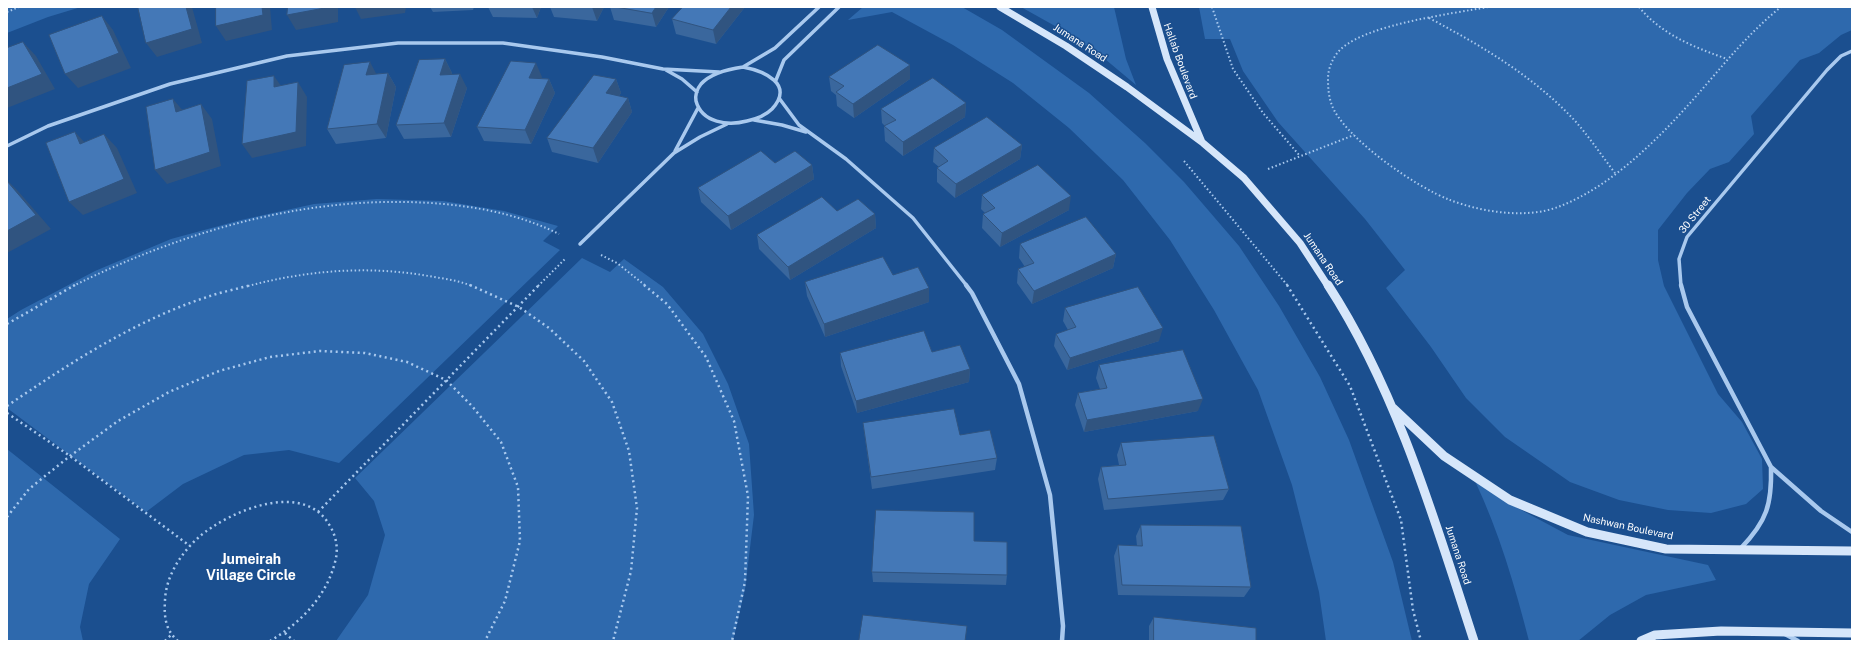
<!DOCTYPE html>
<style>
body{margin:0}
#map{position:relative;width:1859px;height:648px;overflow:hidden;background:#1b4f8f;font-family:"Public Sans",sans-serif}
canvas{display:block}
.frame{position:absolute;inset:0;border:8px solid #fff;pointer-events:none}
</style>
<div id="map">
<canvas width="1859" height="648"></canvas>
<div class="frame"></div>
</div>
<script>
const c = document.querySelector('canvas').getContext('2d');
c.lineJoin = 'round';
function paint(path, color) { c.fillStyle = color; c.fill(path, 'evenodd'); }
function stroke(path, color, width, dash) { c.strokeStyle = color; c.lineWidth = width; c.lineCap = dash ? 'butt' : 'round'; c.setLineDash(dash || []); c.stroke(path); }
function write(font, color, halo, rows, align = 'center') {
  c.font = font + ' "Public Sans",sans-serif'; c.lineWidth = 3; c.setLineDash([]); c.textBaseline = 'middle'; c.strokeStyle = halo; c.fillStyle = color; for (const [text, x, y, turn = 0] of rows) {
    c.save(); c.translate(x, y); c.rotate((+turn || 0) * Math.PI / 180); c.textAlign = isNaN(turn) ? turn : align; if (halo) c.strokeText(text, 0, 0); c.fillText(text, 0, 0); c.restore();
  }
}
paint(new Path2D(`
 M7,7H81L48,17L7,33Z
 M863,7H962L1002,30L1089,93L1145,143L1184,182L1239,246L1279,306L1320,377L1349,440L1393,562L1412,641H1326L1319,592L1292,485L1258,390L1214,310L1170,240L1123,180L1069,128L1013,83L953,45L892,12L848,20Z
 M1021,7H1114L1126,59L1136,85L1099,54L1055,26Z
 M1199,7H1852V30L1841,35L1819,53L1800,60L1751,116L1754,134L1729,162L1710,169L1687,193L1658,230V260L1664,286L1718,394L1742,422L1762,459L1763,489L1746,504L1711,513L1668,510L1619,500L1570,482L1505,437L1466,398L1431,347L1386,288L1405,270L1365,219L1278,122L1243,71L1230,39H1205Z
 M377,199L443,201L504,211L558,226L543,241L560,250L339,463L289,450L244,455L183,484L146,512L7,408V319L21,310L95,271L171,239L241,220L314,204Z
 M582,258L610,272L624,259L663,287L703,334L728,384L749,444L754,515L745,589L733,641H336L368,595L385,535L374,501L355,478Z
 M7,449L120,539L89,584L80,627L83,641H7Z
 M1475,481L1510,504L1568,535L1708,565L1716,580L1646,595L1610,615L1578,641H1529C1515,586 1499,532 1475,481Z`), '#2e69ad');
stroke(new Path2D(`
 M1212,7L1233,69L1263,113L1300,156
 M1488,7C1450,14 1370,24 1342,48C1333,56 1328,68 1328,79C1328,90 1329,100 1334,110C1351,142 1416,187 1450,200C1481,212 1526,219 1558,207C1616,185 1666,131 1705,86C1729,58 1752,30 1781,7
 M1639,7C1662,35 1694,47 1727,59
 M7,12L19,7
 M1429,18C1482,46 1535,77 1576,122C1590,138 1602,156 1615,173
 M1184,161L1288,286
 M1268,169L1354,135
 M601,255L617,263L646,286
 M73,286C184,231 306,195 431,203C475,206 519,214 559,234
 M248,286C309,270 371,265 434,277C447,279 460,281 472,286
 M538,286L565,259`), '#a9c9ee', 2, [1.5, 2.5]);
stroke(new Path2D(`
 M470,285L519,307L549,328L584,361L612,402L629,451L637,508L631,571L613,641
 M644,285L667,304L706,357L734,421L748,496L745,582L732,641
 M1287,285L1350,386L1401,520L1413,610L1421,641
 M7,324L75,285
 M7,406C70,363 134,321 207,297C221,292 237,289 251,285
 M7,413L70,456L190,546
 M318,512L539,285
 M7,517L29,489L70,456L118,421L169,392L219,371L270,357L320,351L365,353L407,362L446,380L472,406L501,442L518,487L520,541L505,601L485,641
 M285,633L294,641
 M165,641L171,635
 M178,641C165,630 164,616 165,600C166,576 181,553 199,537C229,511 304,479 330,526C336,536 338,547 336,558C328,595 302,622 270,641`), '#a9c9ee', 2.5, [2, 3.5]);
stroke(new Path2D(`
 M743,67C764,71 795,84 772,109C765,116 756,119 747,121C728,126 702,123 696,101C695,95 697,89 701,84C711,73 729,69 743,67Z
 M743,67L775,48L819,7
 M666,70L682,79L697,92
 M776,80L784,60L839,7
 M779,98L799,125L846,159L913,218L967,286
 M754,120L782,125L806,132
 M7,146L48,126L170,84L287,56L398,43H503L602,57L663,69L719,72
 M675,151L698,108
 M580,244L674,153L700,137L727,124
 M1681,286L1679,259L1687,237L1827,70L1841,56L1852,51`), '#a9c9ee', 3.5);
stroke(new Path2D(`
 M966,285L972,293L1019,384L1050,495L1063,626L1062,641
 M1681,285L1687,307L1771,467L1821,511L1852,532
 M1741,548C1767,521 1772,504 1771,467
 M1785,634L1798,641`), '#a9c9ee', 4.5);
stroke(new Path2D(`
 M1000,7L1066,46L1127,87L1203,143L1244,178L1300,243L1328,286
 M1152,7L1167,59L1202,142`), '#d6e6fa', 7);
stroke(new Path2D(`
 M1328,285C1397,391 1435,521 1474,641
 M1393,408L1444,456L1510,500L1587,532L1666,549L1852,551
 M1641,641L1655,635L1721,631L1852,633`), '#d6e6fa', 9);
paint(new Path2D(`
 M430,7H474L473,10L433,12Z
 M488,7H541L537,18L493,17Z
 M550,7H604L597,21L554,17Z
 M610,7H669L656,27L614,20Z
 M683,7H745L716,44L676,34L672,19Z
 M445,59L452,73V74L467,88L451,137L404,139L396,125Z
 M388,73L396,87L386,138L336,144L327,129L376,74Z
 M542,77L541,78L549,79L555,93L531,144L484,141L477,127Z
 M829,77L910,79L854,118L837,106L836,95L831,91Z
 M616,79L621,93L619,96L628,98L632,112L598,163L552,152L547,138Z
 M966,103L965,117L903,156L885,141L884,126H885L882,123L881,109Z
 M1022,145L1020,159L955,198L937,182V168L939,167L933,162L934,148Z
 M775,163L812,165L814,179L731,230L701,202L698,188Z
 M982,195L1069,210L1000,247L982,228L983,214L985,213L981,209Z
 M837,211L875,214L876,228L790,280L759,249L757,235Z
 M1020,244L1116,254L1113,268L1032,304L1017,283L1018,269L1025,267L1019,258Z
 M893,275L929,302L825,337L807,296L805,282Z
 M1065,308L1159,341L1067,370L1054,346L1056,334L1068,330L1063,321Z
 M840,353L970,369L969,382L857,413L841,366Z
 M1099,365L1198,411L1084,432L1075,405L1078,393L1100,389L1096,378Z
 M863,423L960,435L997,458L995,470L872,489Z
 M1121,443L1229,489L1223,500L1104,510L1098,479L1101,467L1119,465L1117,455Z
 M1141,525L1251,587L1244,597L1118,595L1114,556L1118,545L1137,546L1136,536Z
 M872,572L1007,575L1006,585L873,582Z
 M1154,617L1256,641H1149V626Z`), '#3a679d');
paint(new Path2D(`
 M186,7H192L202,43L157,57L146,43Z
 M262,7H270L272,30L226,41L216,26Z
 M330,7H338V22L296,30L287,15Z
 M355,7H406L405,13L361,19Z
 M532,7H541L537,18Z
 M592,7H604L597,21Z
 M656,7H669L656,27L652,13Z
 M731,7H745L716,44L713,30Z
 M102,16L113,30L131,68L78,88L65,74Z
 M23,42L36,56L55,89L7,108V88Z
 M445,59L452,73L447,89L440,75Z
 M370,62L378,77L366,75Z
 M536,63L542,77L535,92L529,78Z
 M910,65V79L854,118L853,104Z
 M388,73L396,87L386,138L377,124Z
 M460,74L467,88L451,137L444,123Z
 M274,76L284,90L274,87Z
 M549,79L555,93L531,144L525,130Z
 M616,79L621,93L611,107L606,93Z
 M298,82L307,97L306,146L252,158L242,144Z
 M628,98L632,112L598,163L593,148Z
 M173,99L185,113L176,112Z
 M966,103L965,117L903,156V142Z
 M201,104L212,119L221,166L167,184L155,170Z
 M75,132L88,146L80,144Z
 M104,134L117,148L137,193L83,215L69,202Z
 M1022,145L1020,159L955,198L956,184Z
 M812,165L814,179L731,230L728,216Z
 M7,180L18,191L51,229L7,253Z
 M1071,196L1069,210L1000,247L1002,233Z
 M875,214L876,228L790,280L788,267Z
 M1116,254L1113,268L1032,304L1034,291Z
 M929,288V302L825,337L824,324Z
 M1163,328L1159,341L1067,370L1070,358Z
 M970,369L969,382L857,413L856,401Z
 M1203,399L1198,411L1084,432L1087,420Z`), '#305480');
const building = new Path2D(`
 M138,7H186L192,29L146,43Z
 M216,7H262L263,15L216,26Z
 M288,7H330L287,15Z
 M616,7H656L652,13Z
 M683,7H731L713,30L672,19Z
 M102,16L119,53L65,74L49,35Z
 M23,42L42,74L7,88V48Z
 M878,45L910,65L853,104L836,92L844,86L829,77Z
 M445,59L440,75L460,74L444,123L396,125L419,60Z
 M511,61L536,63L529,78L549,79L525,130L477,127Z
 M370,62L366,75L388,73L377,124L327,129L344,65Z
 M594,75L616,79L606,93L628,98L593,148L547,138Z
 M274,76V87L298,82L296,132L242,144L247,81Z
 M933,78L966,103L903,142L884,126L896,120L881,109Z
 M173,99L176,112L201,104L210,152L155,170L146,107Z
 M987,117L1022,145L956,184L937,168L948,161L934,148Z
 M75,132L80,144L104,134L124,179L69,202L46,143Z
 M761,151L775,163L795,151L812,165L728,216L698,188Z
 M1038,165L1071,196L1002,233L983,214L995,208L982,195Z
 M7,181L36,215L7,231Z
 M822,197L837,211L858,199L875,214L788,267L757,235Z
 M1086,217L1116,254L1034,291L1018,269L1034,263L1020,244Z
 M883,257L893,275L918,267L929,288L824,324L805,282Z
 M1138,287L1163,328L1070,358L1056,334L1076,327L1065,308Z
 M924,331L932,352L960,345L970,369L856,401L840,353Z
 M1183,350L1203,399L1087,420L1078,393L1107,388L1099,365Z
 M954,409L960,435L990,430L997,458L871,477L863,423Z
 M1214,436L1229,489L1108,499L1101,467L1126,465L1121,443Z
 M876,510L974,512V541L1007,542V575L872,572Z
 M1141,525L1241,526L1251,587L1122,585L1118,545L1142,546Z
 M863,615L967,626L965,641H859Z
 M1154,617L1256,628V641H1154Z`);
paint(building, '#4478b7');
stroke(building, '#305480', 1);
write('10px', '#fff', '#1b4f8f', [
 ["Jumana Road",1080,43,33],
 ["Hallab Boulevard",1180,61,70],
 ["30 Street",1695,215,-51],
 ["Jumana Road",1323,259,56],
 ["Nashwan Boulevard",1628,527,12],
 ["Jumana Road",1458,555,72]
]);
write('bold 14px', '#fff', '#1b4f8f', [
 ["Jumeirah",251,560],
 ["Village Circle",251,576]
]);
</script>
